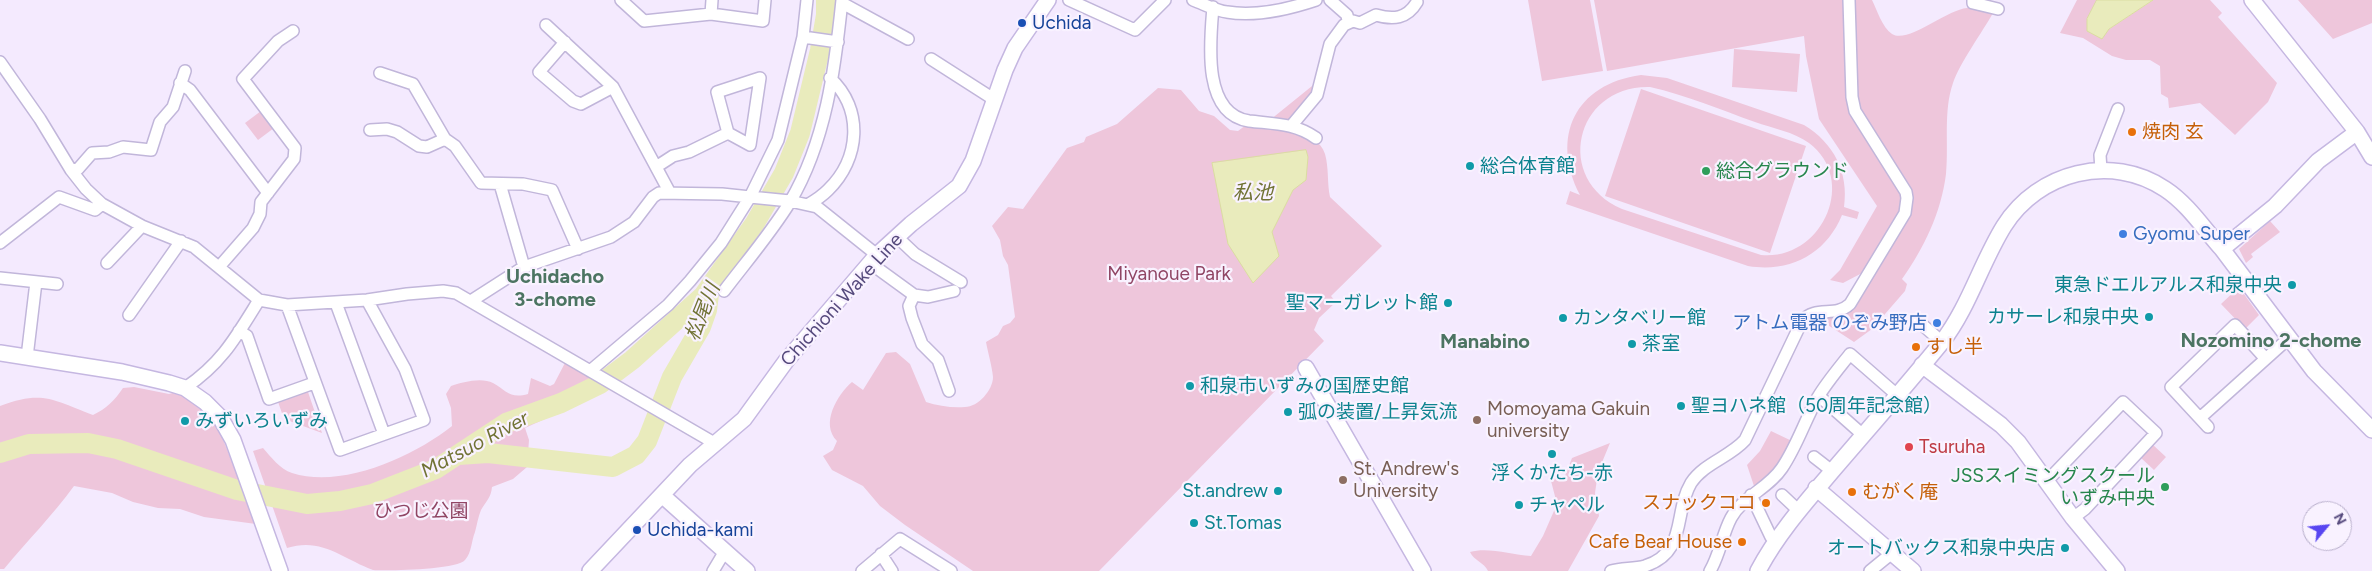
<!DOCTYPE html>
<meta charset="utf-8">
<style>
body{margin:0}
#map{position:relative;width:2372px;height:571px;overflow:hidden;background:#f4eafe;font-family:Figtree,sans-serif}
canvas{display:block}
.north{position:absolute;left:2302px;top:501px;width:50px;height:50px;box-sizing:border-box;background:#f9f2ff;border:1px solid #b8afcb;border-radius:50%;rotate:62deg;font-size:14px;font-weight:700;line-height:20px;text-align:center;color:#564a7d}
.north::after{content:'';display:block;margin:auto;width:18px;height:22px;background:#5846f1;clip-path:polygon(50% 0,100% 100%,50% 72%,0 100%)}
</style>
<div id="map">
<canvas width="2372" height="571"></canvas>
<div class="north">N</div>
</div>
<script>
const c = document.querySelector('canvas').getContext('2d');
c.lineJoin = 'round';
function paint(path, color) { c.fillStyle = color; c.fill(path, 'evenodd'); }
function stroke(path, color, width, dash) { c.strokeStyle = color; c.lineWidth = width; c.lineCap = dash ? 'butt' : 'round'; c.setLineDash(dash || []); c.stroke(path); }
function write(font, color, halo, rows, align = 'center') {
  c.font = font + ' Figtree,"Noto Sans JP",sans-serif'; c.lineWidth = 4.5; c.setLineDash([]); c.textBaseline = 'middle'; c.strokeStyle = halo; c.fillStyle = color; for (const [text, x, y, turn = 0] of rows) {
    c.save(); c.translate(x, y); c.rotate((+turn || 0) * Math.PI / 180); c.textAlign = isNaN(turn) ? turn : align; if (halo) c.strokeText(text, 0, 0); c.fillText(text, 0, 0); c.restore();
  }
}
paint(new Path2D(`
 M1528,0H1590L1603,71L1542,81Z
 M1594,0H1845L1847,89L1903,198L1902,210L1864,272L1843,283L1830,280L1840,270L1877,206L1819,119L1806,56L1804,36L1607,71Z
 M1853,0H1872C1877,10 1882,27 1892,34C1908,44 1946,10 1967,8C1976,7 1985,10 1993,13C1983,31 1959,64 1953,83C1943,112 1949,144 1946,174C1941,213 1924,248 1902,279L1907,284L1905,291L1872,329L1854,342L1817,318L1841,315L1854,308L1909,216L1912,201L1858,105Z
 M2077,0H2097L2087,19V30L2109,29L2153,0H2210L2222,13L2218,17L2277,83L2268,102L2235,135L2200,103L2169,108L2168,98L2161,94L2160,66L2150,60H2126L2112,56L2083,38L2060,33Z
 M2298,0H2372V23L2333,39Z
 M1734,49L1800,54L1797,92L1732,87Z
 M1641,75L1667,78L1804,125C1834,143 1849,173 1844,207L1859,212L1857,219L1842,215C1826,254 1790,273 1748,266L1566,204L1570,191L1580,195C1550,137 1575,84 1641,75ZM1650,87C1686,95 1721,110 1755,122C1772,128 1794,132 1809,143C1859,181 1821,261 1761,255L1622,209C1553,179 1575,85 1650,87Z
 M1317,82L1316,88L1290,121L1270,120Z
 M1158,88L1181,90L1199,111L1214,116L1230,130L1238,131L1246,125C1268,128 1318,128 1325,154C1329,168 1327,183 1330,197L1382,246L1331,296L1336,302L1319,318L1314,330L1324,341L1099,571H973L905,525L880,506L863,486L832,470L823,456L833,450L837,441C820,424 837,395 852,382L863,390L886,353L896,352L910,364L926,402C938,406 952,408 965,407C978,407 993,390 993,377C992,366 988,353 986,342L998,335L1003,326L1010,323L1015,317L1008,265L1003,256L1000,240L992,226L1008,207L1023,209L1067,148L1084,142L1086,137L1117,124Z
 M1641,89L1806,146L1770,253L1605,196Z
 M261,111L274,128L258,140L245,123Z
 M2270,221L2280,232L2251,254L2253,257L2246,263L2239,249Z
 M2239,287L2259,315L2245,329L2221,304Z
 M566,361L615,387L525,428L529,440L527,467L513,479L492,487C491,498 486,501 481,510C478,517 477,525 475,532C471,542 472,552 465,560C457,570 385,571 373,570C343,559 322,537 287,548L253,451L263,448C271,457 280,469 292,473C342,489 413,457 452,426L451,408L446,394L451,386C462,382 482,377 493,383C507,391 510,399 528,394L531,378L550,386L554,384Z
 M134,387L169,394L179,391L205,411L219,429L256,524L204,517L180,509L158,508L133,502L112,493L74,486C53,515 27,541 4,569H0V406C43,390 53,400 93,415C106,409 115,400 123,388Z
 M307,389L322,433L284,419L277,399Z
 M1771,431L1794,442L1780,467L1755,489L1747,465L1760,451Z
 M1610,443L1598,472L1595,493L1599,516L1568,571H1488C1484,562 1474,561 1470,552C1489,547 1511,555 1531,556L1543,536L1557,504L1550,477L1565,476L1572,458Z
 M2152,444L2166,457L2154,470L2140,457Z`), '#eec6db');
const water = new Path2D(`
 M2097,0H2153L2109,29L2102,39L2087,31V19Z
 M1306,150L1308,157L1306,180L1293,190L1272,232L1279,256L1253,283L1228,244L1212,163Z`);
paint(water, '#e9ebbc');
stroke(water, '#dbdda1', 1);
stroke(new Path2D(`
 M0,453L29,444L88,443L117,449L237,490L307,504L340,501L372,494L436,469L506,423L561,403L600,384L632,360L703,296L755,223L784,173L800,133L820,50L826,15V0
 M458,455L488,453L613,467L636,455L647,441L672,377L701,327L707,310L710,286`), '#e9ebbc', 20);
const street = new Path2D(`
 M621,0L644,21L711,14L763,21L765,0
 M1069,0L1135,30L1165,0
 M1193,0C1204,4 1216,11 1227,12C1256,17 1289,9 1316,0
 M1330,0L1347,15L1348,21
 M1973,0V3L1998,9
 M842,3L908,39
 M1213,7C1210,42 1202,114 1249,121C1274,124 1295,123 1316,138
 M711,14L712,0
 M546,25L613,87L670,193
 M803,37L838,42
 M565,42L539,72L573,101L581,104L613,87
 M931,59L995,100
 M0,62L40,119L71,170L86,189L102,204L142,226L194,247L259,300L287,305L367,300L407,294L443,291L456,293L716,444
 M380,73L413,84L445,139L455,146L481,183L523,184L552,190L578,249
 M760,78L750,145L728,133L717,92Z
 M180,83L190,90L268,193
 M1292,125L1317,95L1330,44L1344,25L1353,21L1360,23L1376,15C1393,20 1407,19 1417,2
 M370,130L387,129L397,132L419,146L427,147L445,139
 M656,167L673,156L689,152L728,133
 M71,170L78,169L92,153L109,152L123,147L151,150L160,122L173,107L185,71
 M2101,170L2100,155L2118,109
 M500,184L524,267
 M809,204C816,200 823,195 828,190C860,159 864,109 830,78
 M897,237L915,254L961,282
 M0,243L59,197L95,210L102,204
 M107,263L142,226
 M870,263L914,295L928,297L954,291
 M219,267L253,228L260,214L261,202L294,159L295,148L243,79L278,41L293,31
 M0,278L57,284
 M724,291C746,262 771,233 790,202C826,141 835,69 842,0
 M914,295L909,306L912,318L922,344L938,360L949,391
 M471,301L524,267L611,237L634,222L653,197L659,193L722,194L750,197L778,140L803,37L807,0
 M336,303L384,434
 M287,305L340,450L424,420L405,369L367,300
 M129,315L181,241
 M1918,321L1942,342
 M239,331L247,336L269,399L314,383
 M27,357L36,282
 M590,371L668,305L690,281L721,243L750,197L790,201L817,207L877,255
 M185,388C222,363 236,337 259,300
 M1819,396L1863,435
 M2200,418L2289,338
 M2208,427L2171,387L2235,325L2265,358
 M1814,457L1832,471
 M2047,481L2123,402L2156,433L2085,509L2073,518
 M1751,495L1771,537L1776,540
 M1782,495L1799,511
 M881,554L892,571
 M713,571L725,551
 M862,571L900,539L951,571
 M1611,571C1622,568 1634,569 1645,566C1688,552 1673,513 1691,483C1704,463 1730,457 1745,440L1802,321C1816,305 1835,318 1850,304L1905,213L1907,198L1906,192L1855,111L1852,97L1849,0
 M1710,571C1720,554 1722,535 1731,518C1743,496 1768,489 1782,468C1797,446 1805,420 1818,397C1827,382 1839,368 1850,354L1897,395
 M1870,571L1892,553`);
const secondary = new Path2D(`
 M2252,0L2357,132L2372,157
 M2222,249L2314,371L2372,430
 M0,353L122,372L169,383L185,388L205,402L220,417L233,440L280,571
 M1922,365L2001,425L2018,442L2073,518L2117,571
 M1306,368L1423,571
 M1816,488L1913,571
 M663,496L747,571
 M590,571L690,465L744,419L786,361L877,255L911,224L959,186L973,161L1005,70L1015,48L1048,0
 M1758,571C1778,533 1807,501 1834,469C1870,427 1907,385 1942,342C1969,307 1981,263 2004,226C2038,172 2111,153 2165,189C2188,204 2204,229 2222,249L2275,206L2318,161L2357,132`);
stroke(street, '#c1b6da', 14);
stroke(secondary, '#c5b7e1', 18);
stroke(street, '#fff', 11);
stroke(secondary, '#fff', 15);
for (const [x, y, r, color] of [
 [1022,23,5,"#1a4fb4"],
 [2132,132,5,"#e8710a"],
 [1470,166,5,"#0f9aa8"],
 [1706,171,5,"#2e9e5b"],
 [2123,234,5,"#3f7fe0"],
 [2292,285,5,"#0f9aa8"],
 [1448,303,5,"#0f9aa8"],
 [2149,317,5,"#0f9aa8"],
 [1563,318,5,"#0f9aa8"],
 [1937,323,5,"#3f7fe0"],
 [1632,344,5,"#0f9aa8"],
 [1916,347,5,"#e8710a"],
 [1190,386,5,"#0f9aa8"],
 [1681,406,5,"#0f9aa8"],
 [1288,412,5,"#0f9aa8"],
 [1477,420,5,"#8d6e63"],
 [185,421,5,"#0f9aa8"],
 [1909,447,5,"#e0444e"],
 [1552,454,5,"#0f9aa8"],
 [1343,480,5,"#8d6e63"],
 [2165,487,5,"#2e9e5b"],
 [1278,491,5,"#0f9aa8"],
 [1852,492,5,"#e8710a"],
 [1766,503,5,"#e8710a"],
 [1519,505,5,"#0f9aa8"],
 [1194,523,5,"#0f9aa8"],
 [637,530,5,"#1a4fb4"],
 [1742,542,5,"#e8710a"],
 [2065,548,5,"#0f9aa8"]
]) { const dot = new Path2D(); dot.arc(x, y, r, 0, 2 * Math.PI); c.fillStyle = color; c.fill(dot); stroke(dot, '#f9f2ff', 2); }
write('19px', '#164399', '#f9f2ff', [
 ["Uchida",1032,23],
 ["Uchida-kami",647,530]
], 'left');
write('19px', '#c56008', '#f9f2ff', [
 ["焼肉 玄",2142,132],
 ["すし半",1926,347],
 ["むがく庵",1862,492],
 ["スナックココ",1756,503,"right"],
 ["Cafe Bear House",1732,542,"right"]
], 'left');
write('19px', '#0d838f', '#f9f2ff', [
 ["総合体育館",1480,166],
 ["東急ドエルアルス和泉中央",2282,285,"right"],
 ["聖マーガレット館",1438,303,"right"],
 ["カサーレ和泉中央",2139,317,"right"],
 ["カンタベリー館",1573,318],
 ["茶室",1642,344],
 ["和泉市いずみの国歴史館",1200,386],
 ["聖ヨハネ館（50周年記念館）",1691,406],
 ["弧の装置/上昇気流",1298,412],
 ["みずいろいずみ",195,421],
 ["浮くかたち-赤",1552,473,"center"],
 ["St.andrew",1268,491,"right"],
 ["チャペル",1529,505],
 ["St.Tomas",1204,523],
 ["オートバックス和泉中央店",2055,548,"right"]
], 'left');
write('19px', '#27864d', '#f9f2ff', [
 ["総合グラウンド",1716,171],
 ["JSSスイミングスクール",2155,476,"right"],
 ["いずみ中央",2155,498,"right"]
], 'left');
write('19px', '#366cbe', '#f9f2ff', [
 ["Gyomu Super",2133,234],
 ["アトム電器 のぞみ野店",1927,323,"right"]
], 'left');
write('19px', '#904564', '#f9f2ff', [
 ["Miyanoue Park",1169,274],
 ["ひつじ公園",421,511]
]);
write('19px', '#564a7d', '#f9f2ff', [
 ["Chichioni Wake Line",842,300,-48]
]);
write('19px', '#785e54', '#f9f2ff', [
 ["Momoyama Gakuin",1487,409],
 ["university",1487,431],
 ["St. Andrew's",1353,469],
 ["University",1353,491]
], 'left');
write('19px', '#be3a42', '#f9f2ff', [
 ["Tsuruha",1919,447]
], 'left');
write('italic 20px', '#717335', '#f9f2ff', [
 ["私池",1253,193],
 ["松尾川",703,312,-68],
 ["Matsuo River",475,445,-28]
]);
write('bold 20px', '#4c7462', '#f9f2ff', [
 ["Uchidacho",555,277],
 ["3-chome",555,300],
 ["Nozomino 2-chome",2271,341],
 ["Manabino",1485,342]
]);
</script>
